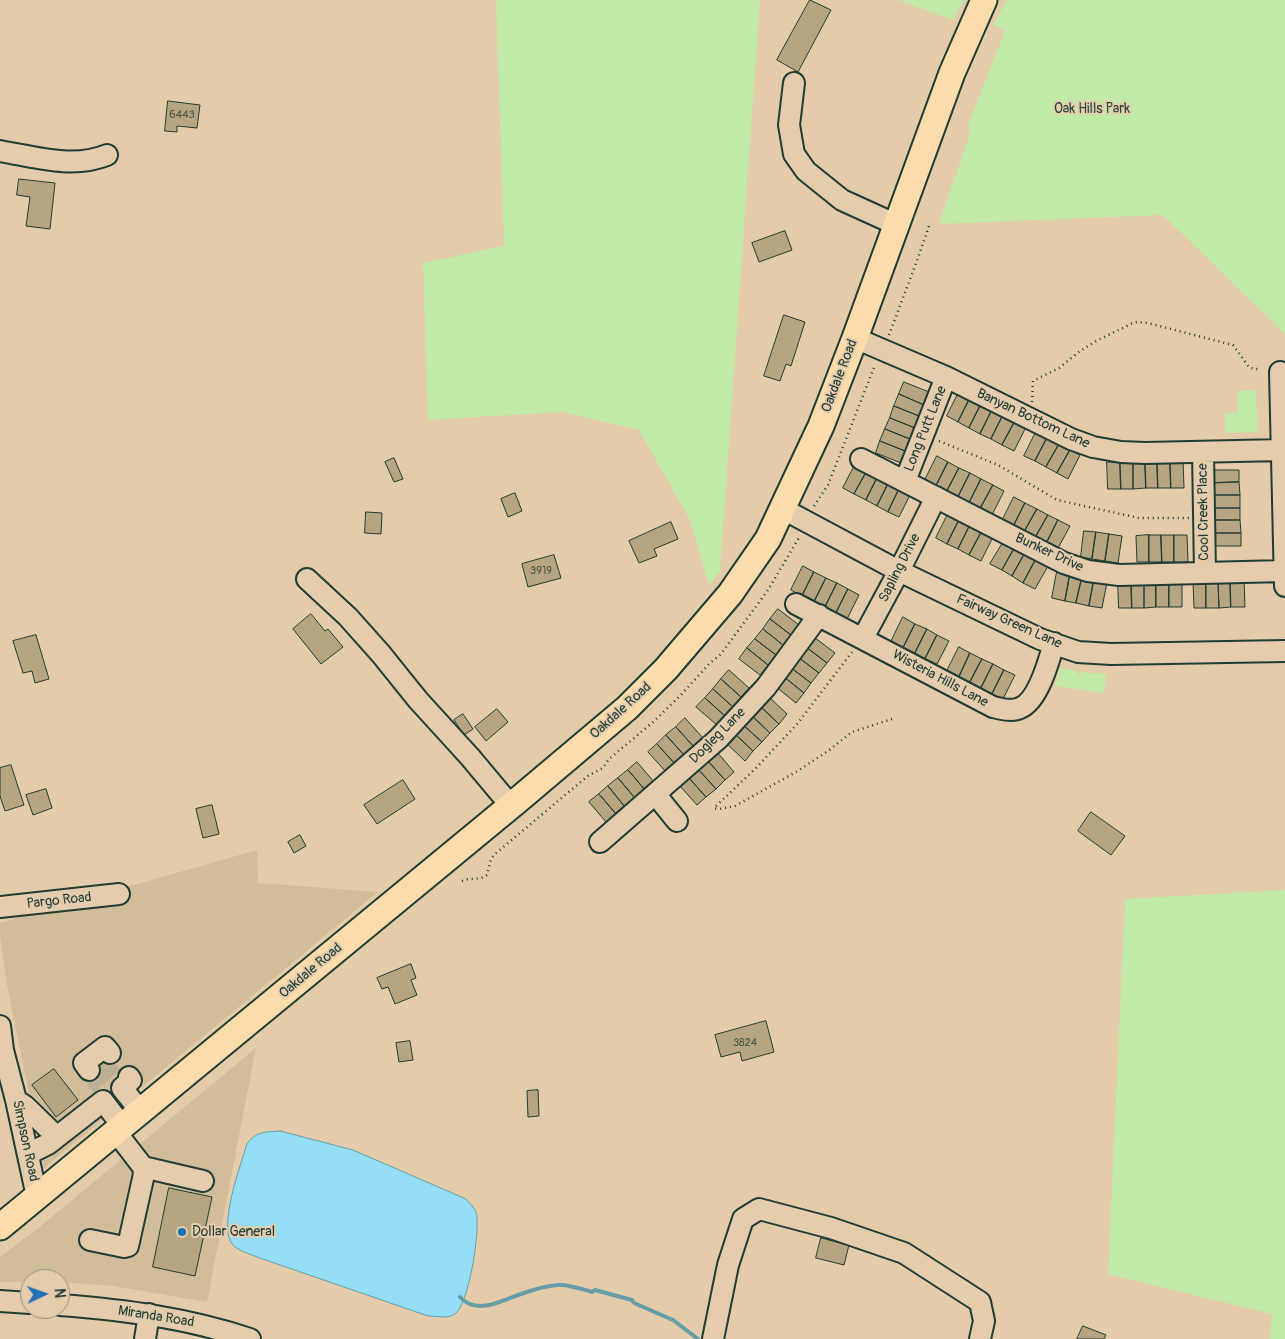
<!DOCTYPE html>
<style>
body{margin:0}
#map{position:relative;width:1285px;height:1339px;overflow:hidden;background:#e4cba9;font-family:Pangolin,sans-serif}
canvas{display:block}
.north{position:absolute;left:20px;top:1269px;width:50px;height:50px;box-sizing:border-box;background:#e4ccad;border:1px solid #95937d;border-radius:50%;rotate:87deg;font-size:14px;font-weight:700;line-height:20px;text-align:center;color:#1f3d34}
.north::after{content:'';display:block;margin:auto;width:18px;height:22px;background:#1f6fb2;clip-path:polygon(50% 0,100% 100%,50% 72%,0 100%)}
</style>
<div id="map">
<canvas width="1285" height="1339"></canvas>
<div class="north">N</div>
</div>
<script>
const c = document.querySelector('canvas').getContext('2d');
c.lineJoin = 'round';
function paint(path, color) { c.fillStyle = color; c.fill(path, 'evenodd'); }
function stroke(path, color, width, dash) { c.strokeStyle = color; c.lineWidth = width; c.lineCap = dash ? 'butt' : 'round'; c.setLineDash(dash || []); c.stroke(path); }
function write(font, color, halo, rows, align = 'center') {
  c.font = font + ' Pangolin,sans-serif'; c.lineWidth = 4; c.setLineDash([]); c.textBaseline = 'middle'; c.strokeStyle = halo; c.fillStyle = color; for (const [text, x, y, turn = 0] of rows) {
    c.save(); c.translate(x, y); c.rotate((+turn || 0) * Math.PI / 180); c.textAlign = isNaN(turn) ? turn : align; if (halo) c.strokeText(text, 0, 0); c.fillText(text, 0, 0); c.restore();
  }
}
paint(new Path2D(`
 M257,850L258,883L378,892L44,1168L7,985L0,936V923Z
 M256,1048L207,1302L113,1286L60,1282V1279H30V1282H0V1257L37,1229Z`), '#d2bd9b');
paint(new Path2D(`
 M496,0H760L720,572L709,585L690,520L639,430L562,412L428,420L423,263L504,246Z
 M898,0H964L953,20Z
 M1007,0H1285V334L1163,215L939,224L971,130L967,128L1005,30L993,25Z
 M1256,390L1258,432L1225,433V413H1238L1237,391Z
 M1060,668L1078,671V675H1080L1081,672L1106,674L1104,693L1055,686Z
 M1285,890V1339H1270L1272,1314L1108,1274L1125,899Z`), '#c0eaa6');
const water = new Path2D(`
 M280,1131L353,1150L466,1199C469,1203 474,1207 476,1212C481,1228 469,1304 455,1314C448,1319 437,1316 428,1316L257,1257C250,1254 239,1251 233,1245C217,1228 241,1164 247,1144C256,1131 266,1132 280,1131Z`);
paint(water, '#93def4');
stroke(water, '#659ea7', 1);
stroke(new Path2D(`
 M460,1297C477,1316 502,1300 521,1294C532,1290 546,1286 558,1285C568,1284 582,1289 592,1292L595,1290L632,1300L634,1303L673,1320L698,1339`), '#659ea7', 4);
const building = new Path2D(`
 M810,0L831,10L798,72L777,60Z
 M168,101L200,105L197,128L177,126V132L165,131Z
 M19,179L55,183L50,229L26,226L30,197L17,195Z
 M785,231L792,250L759,262L752,243Z
 M784,315L805,322L791,366L786,364L780,381L764,376Z
 M904,382L929,392L924,405L899,394Z
 M959,392L970,398L958,422L947,416Z
 M899,394L924,405L919,416L894,406Z
 M970,398L981,404L969,428L958,422Z
 M981,404L992,410L980,434L969,428Z
 M894,406L919,416L915,428L890,418Z
 M992,410L1003,415L991,439L980,434Z
 M1003,415L1015,421L1002,445L991,439Z
 M890,418L915,428L910,439L885,429Z
 M1015,421L1026,427L1014,451L1002,445Z
 M885,429L910,439L905,451L880,441Z
 M1036,432L1047,438L1035,461L1024,456Z
 M1047,438L1059,444L1046,467L1035,461Z
 M880,441L905,451L901,463L876,453Z
 M1059,444L1070,450L1057,473L1046,467Z
 M1070,450L1080,455L1068,479L1057,473Z
 M937,456L948,462L936,486L925,480Z
 M394,458L403,479L394,482L385,462Z
 M1145,461L1146,488L1133,489V462Z
 M1145,461H1157L1158,488H1146Z
 M1157,461H1170L1171,488H1158Z
 M1170,461H1183L1184,488H1171Z
 M948,462L959,468L947,491L936,486Z
 M1107,462H1120L1121,489H1108Z
 M1120,462H1133V489H1121Z
 M855,465L867,471L854,494L843,488Z
 M959,468L970,473L958,497L947,491Z
 M1213,470H1239V482L1213,483Z
 M867,471L878,476L866,500L854,494Z
 M970,473L981,479L969,503L958,497Z
 M878,476L889,482L877,506L866,500Z
 M981,479L993,485L980,509L969,503Z
 M889,482L900,487L888,512L877,506Z
 M1239,482L1240,495H1213V483Z
 M993,485L1004,491L992,515L980,509Z
 M900,487L911,493L899,517L888,512Z
 M515,493L522,511L508,517L501,499Z
 M1213,495H1240V508H1213Z
 M1014,497L1025,503L1013,527L1002,521Z
 M1025,503L1037,509L1024,532L1013,527Z
 M1213,508H1240V520H1214Z
 M1037,509L1048,515L1035,538L1024,532Z
 M366,512L382,513L381,534L365,533Z
 M948,514L959,520L947,544L936,538Z
 M1048,515L1058,520L1046,544L1035,538Z
 M959,520L970,525L958,549L947,544Z
 M1058,520L1070,526L1057,550L1046,544Z
 M1214,520H1240L1241,533H1214Z
 M671,522L678,539L654,549L657,556L639,563L629,541Z
 M970,525L982,531L969,555L958,549Z
 M982,531L993,537L981,561L969,555Z
 M1084,531L1096,532L1092,559L1081,557Z
 M1096,532L1109,534L1105,561L1092,559Z
 M1214,533H1241V546H1214Z
 M1109,534L1122,536L1118,563L1105,561Z
 M1149,535H1161L1162,562H1149Z
 M1149,535V562H1137L1136,536Z
 M1161,535H1174V562H1162Z
 M1174,535H1187L1188,562H1174Z
 M1004,541L1015,547L1002,570L990,564Z
 M1015,547L1025,553L1012,576L1002,570Z
 M1025,553L1036,559L1023,583L1012,576Z
 M554,555L561,578L528,587L522,564Z
 M1036,559L1048,566L1035,589L1023,583Z
 M803,566L814,572L802,596L791,590Z
 M814,572L826,578L814,602L802,596Z
 M1057,572L1070,574L1065,601L1052,598Z
 M1070,574L1082,577L1076,603L1065,601Z
 M1082,577L1094,579L1089,606L1076,603Z
 M826,578L837,583L825,607L814,602Z
 M1094,579L1107,582L1102,608L1089,606Z
 M1156,580V607L1144,608V581Z
 M1156,580H1169V607H1156Z
 M1169,580H1182V607H1169Z
 M1230,580L1231,607L1219,608L1218,581Z
 M1230,580H1244L1245,607H1231Z
 M1118,581H1131L1132,608H1119Z
 M1131,581H1144V608H1132Z
 M1206,581V608H1194L1193,582Z
 M1206,581H1218L1219,608H1206Z
 M837,583L848,589L836,613L825,607Z
 M848,589L859,595L847,619L836,613Z
 M778,609L799,625L791,635L770,619Z
 M311,614L325,631L328,629L343,647L321,664L293,629Z
 M903,617L915,624L903,648L891,642Z
 M770,619L791,635L783,645L763,629Z
 M915,624L927,629L915,653L903,648Z
 M763,629L783,645L776,655L755,639Z
 M927,629L937,635L925,659L915,653Z
 M36,635L49,679L35,683L32,671L23,673L13,641Z
 M937,635L949,641L937,664L925,659Z
 M814,637L835,653L827,663L806,647Z
 M755,639L776,655L768,665L747,648Z
 M806,647L827,663L819,673L798,657Z
 M959,647L970,653L959,677L947,671Z
 M747,648L768,665L760,675L739,659Z
 M970,653L982,659L970,682L959,677Z
 M798,657L819,673L811,683L790,667Z
 M982,659L993,664L981,688L970,682Z
 M993,664L1004,670L992,694L981,688Z
 M790,667L811,683L804,693L783,676Z
 M729,670L749,688L741,697L721,679Z
 M1004,670L1015,675L1003,699L992,694Z
 M783,676L804,693L796,703L775,686Z
 M721,679L741,697L733,707L713,689Z
 M713,689L733,707L725,716L705,698Z
 M768,696L787,714L779,724L759,705Z
 M705,698L725,716L717,725L696,707Z
 M759,705L779,724L770,733L751,715Z
 M497,709L508,722L486,741L475,727Z
 M463,714L473,729L464,735L454,720Z
 M751,715L770,733L762,742L742,724Z
 M685,718L703,738L694,747L676,727Z
 M742,724L762,742L753,751L734,733Z
 M676,727L694,747L684,755L666,735Z
 M734,733L753,751L745,761L725,742Z
 M666,735L684,755L675,764L657,744Z
 M657,744L675,764L666,772L648,752Z
 M717,752L734,772L725,780L707,760Z
 M707,760L725,780L716,789L698,769Z
 M637,762L654,782L645,790L628,770Z
 M11,765L24,805L5,811L0,796V768Z
 M698,769L716,789L706,797L688,777Z
 M628,770L645,790L635,798L618,778Z
 M688,777L706,797L697,805L679,785Z
 M618,778L635,798L625,807L608,786Z
 M403,780L415,799L377,824L364,805Z
 M608,786L625,807L616,814L599,794Z
 M46,789L52,808L33,815L26,795Z
 M599,794L616,814L606,822L589,802Z
 M212,805L219,834L203,838L196,809Z
 M1091,812L1125,836L1111,855L1078,831Z
 M300,835L306,846L294,853L288,842Z
 M411,964L416,978L411,980L417,995L395,1004L388,987L382,989L377,978Z
 M766,1021L774,1052L742,1061L740,1052L721,1057L715,1035Z
 M410,1041L413,1060L399,1062L396,1043Z
 M54,1069L78,1100L56,1117L32,1085Z
 M538,1090L539,1116L528,1117L527,1091Z
 M169,1188L212,1197L195,1276L153,1267Z
 M821,1238L849,1245L844,1265L816,1258Z
 M1083,1326L1106,1335L1104,1339H1077Z`);
paint(building, '#b6a580');
stroke(building, '#1f3d34', 1);
stroke(new Path2D(`
 M100,1061L120,1085
 M89,1070L108,1094`), '#bdaf92', 20, [20, 10]);
const minor = new Path2D(`
 M794,83L789,125L794,154L806,171L842,200L897,225
 M0,151C35,157 73,169 107,155
 M855,338L946,377L1071,439L1093,447L1121,452L1145,453L1282,450
 M1280,372L1285,586
 M1203,452L1205,573
 M861,459L1064,563L1088,571L1119,575L1285,571
 M905,481L946,377
 M783,509L899,571L1040,639L1078,652L1111,654L1285,651
 M307,579L348,617L381,654L418,700L470,757L511,806
 M796,604L993,707C1002,709 1012,712 1020,708C1038,701 1049,661 1054,643
 M863,638L899,571L936,497
 M656,795L677,821
 M600,842L718,739L766,687L819,615
 M0,907L119,894
 M0,1026L3,1050L16,1100L37,1197
 M89,1070L84,1063L105,1047L110,1053
 M129,1077L131,1080L122,1088L141,1112
 M16,1100L25,1106L57,1137
 M28,1154L48,1144L103,1101L123,1127
 M143,1167L203,1181
 M90,1240L124,1247L128,1246L144,1174L143,1167L116,1132
 M0,1301L30,1303
 M60,1305C125,1310 188,1318 250,1339
 M145,1339L149,1314
 M713,1339L728,1265L743,1219L759,1209L831,1228L904,1253L980,1302L984,1321L980,1339`);
const major = new Path2D(`
 M0,1227L518,800L627,708L666,669L730,594L768,539L821,426L855,338L952,73L984,0`);
stroke(minor, '#1f3d34', 24);
stroke(major, '#1f3d34', 29);
stroke(new Path2D(`
 M889,335L918,258L929,226
 M1032,402L1033,381L1059,368L1080,351L1098,340L1133,323L1137,322L1148,323L1233,345L1249,367L1254,369H1261
 M939,441L998,465L1057,500L1139,518H1189
 M814,506L828,485L875,365
 M852,652L798,723L757,767L714,808L719,809L735,806L796,772L828,751L852,732L895,718
 M462,881C470,877 479,881 487,875L491,859L495,854L589,775L603,768L609,759L652,723L680,696L709,664L721,654L768,590L800,536`), '#1f3d34', 2.5, [1, 4]);
stroke(minor, '#e4ccad', 20);
stroke(major, '#fddcac', 25);
for (const [x, y, r, color] of [
 [182,1232,5,"#1f6fb2"]
]) { const dot = new Path2D(); dot.arc(x, y, r, 0, 2 * Math.PI); c.fillStyle = color; c.fill(dot); stroke(dot, '#e4ccad', 2); }
write('11px', '#455747', null, [
 ["6443",182,115],
 ["3919",541,571],
 ["3824",745,1043]
]);
write('14px', '#27463a', '#e4ccad', [
 ["Oak Hills Park",1092,109]
]);
write('14px', '#1f3d34', '#e4ccad', [
 ["Oakdale Road",840,376,-69],
 ["Banyan Bottom Lane",1033,419,25],
 ["Long Putt Lane",926,429,-68],
 ["Cool Creek Place",1204,512,-91],
 ["Bunker Drive",1049,553,25],
 ["Sapling Drive",900,568,-63],
 ["Fairway Green Lane",1009,622,24],
 ["Wisteria Hills Lane",940,679,28],
 ["Oakdale Road",621,711,-42],
 ["Dogleg Lane",718,736,-45],
 ["Pargo Road",59,901,-6],
 ["Oakdale Road",311,971,-40],
 ["Simpson Road",25,1141,78],
 ["Miranda Road",156,1317,9]
]);
write('14px', '#1f3d34', '#e4ccad', [
 ["Dollar General",192,1232]
], 'left');
</script>
